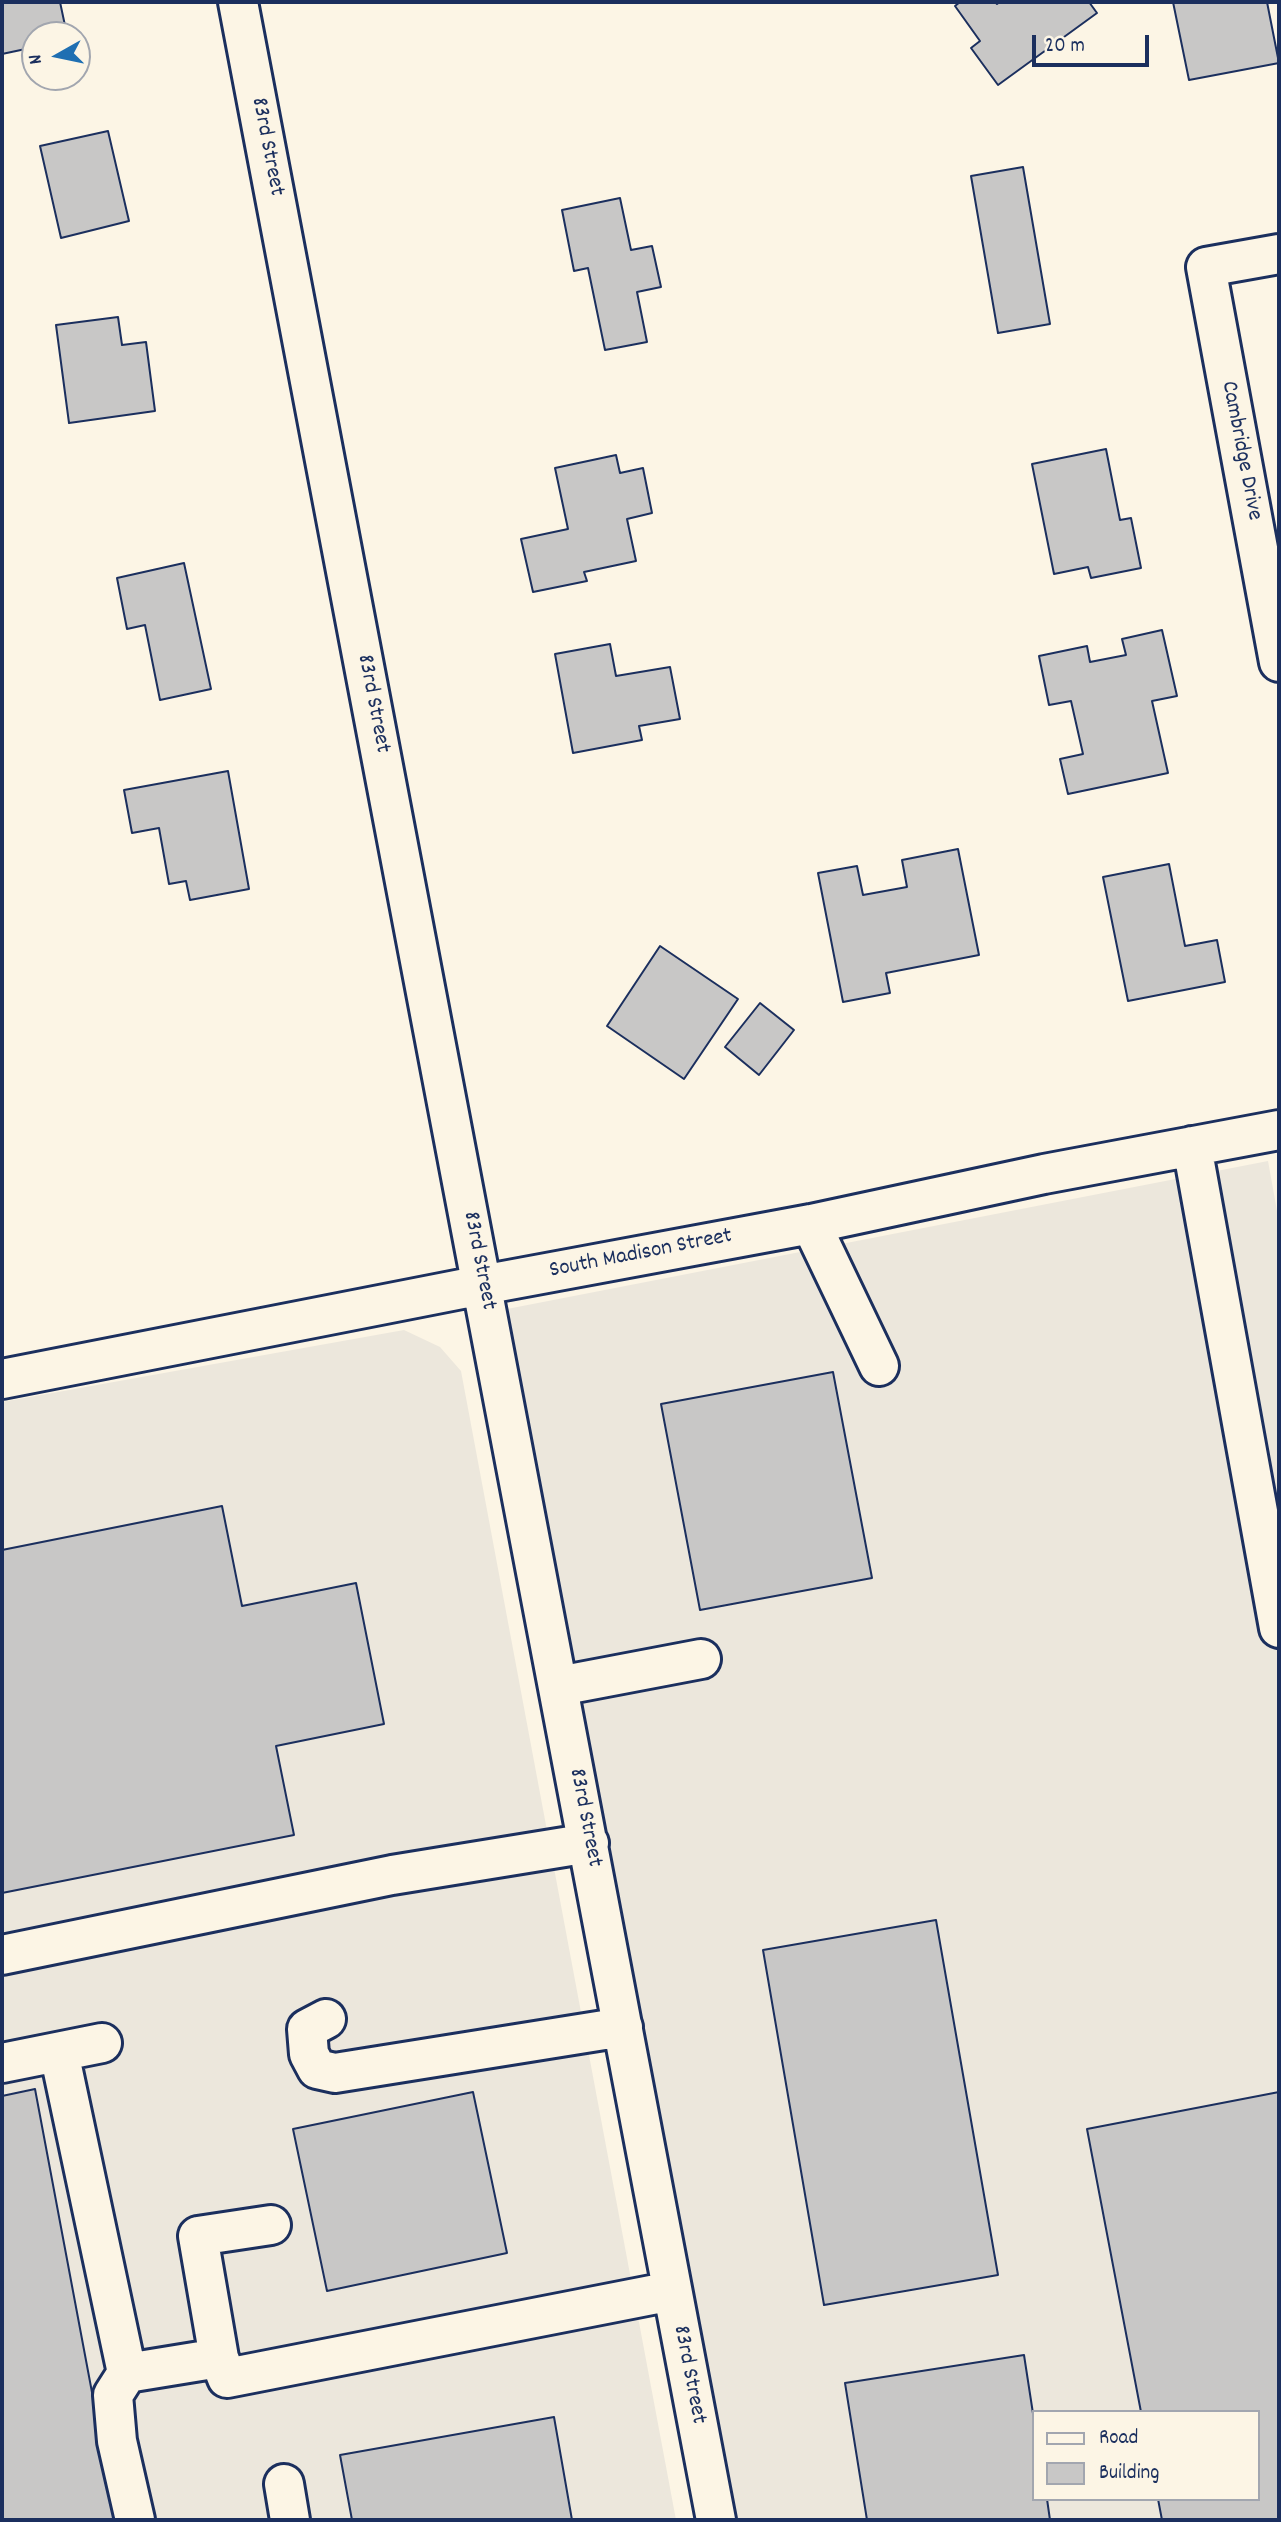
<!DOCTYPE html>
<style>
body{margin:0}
#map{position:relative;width:1281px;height:2522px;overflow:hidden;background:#fcf5e5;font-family:Dekko,sans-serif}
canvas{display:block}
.frame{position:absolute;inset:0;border:4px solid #1b2f5e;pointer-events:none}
.legend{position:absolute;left:1032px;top:2410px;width:228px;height:91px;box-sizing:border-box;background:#fcf5e5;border:2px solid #a2a6af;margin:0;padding:9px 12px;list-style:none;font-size:21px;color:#1b2f5e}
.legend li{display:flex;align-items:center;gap:14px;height:35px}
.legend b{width:35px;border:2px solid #a2a6af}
.north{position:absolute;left:21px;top:21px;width:70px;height:70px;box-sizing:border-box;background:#fcf5e5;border:2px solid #a2a6af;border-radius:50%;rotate:261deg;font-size:19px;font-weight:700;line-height:28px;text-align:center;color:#1b2f5e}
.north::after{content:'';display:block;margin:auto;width:24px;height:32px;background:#1f6fb2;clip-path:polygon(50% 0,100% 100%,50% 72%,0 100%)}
.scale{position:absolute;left:1032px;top:35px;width:117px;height:32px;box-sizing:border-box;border:4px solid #1b2f5e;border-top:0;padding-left:9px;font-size:21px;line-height:24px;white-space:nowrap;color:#1b2f5e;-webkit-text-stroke:5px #fcf5e5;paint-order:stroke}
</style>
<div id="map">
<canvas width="1281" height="2522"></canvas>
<div class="frame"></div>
<ul class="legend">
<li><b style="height:9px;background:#fcf5e5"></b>Road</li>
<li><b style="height:19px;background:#c8c7c6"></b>Building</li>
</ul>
<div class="north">N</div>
<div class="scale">20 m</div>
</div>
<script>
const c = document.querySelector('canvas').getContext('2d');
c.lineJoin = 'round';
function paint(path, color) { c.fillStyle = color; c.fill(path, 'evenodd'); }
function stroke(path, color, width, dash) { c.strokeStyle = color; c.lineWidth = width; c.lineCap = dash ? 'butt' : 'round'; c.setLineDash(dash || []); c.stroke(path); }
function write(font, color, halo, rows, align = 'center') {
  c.font = font + ' Dekko,sans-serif'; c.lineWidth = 6; c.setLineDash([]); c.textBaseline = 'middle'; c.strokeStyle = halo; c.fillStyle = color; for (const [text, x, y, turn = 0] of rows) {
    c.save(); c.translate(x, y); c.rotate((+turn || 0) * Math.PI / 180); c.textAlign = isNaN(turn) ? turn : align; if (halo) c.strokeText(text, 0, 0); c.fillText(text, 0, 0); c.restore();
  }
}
paint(new Path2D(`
 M1268,1161L1279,1222V2520H731L507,1309ZM1034,2412H1258V2499H1034Z
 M404,1330L440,1347L461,1371L676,2520H2V1402Z`), '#ece7dc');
const building = new Path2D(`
 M2,2H60L67,35H35V47L2,54Z
 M960,2H995L997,4L1000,2H1089L1097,13L998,85L971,48L980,41L955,6Z
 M1173,2H1267L1279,63L1189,80Z
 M108,131L129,221L61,238L40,146Z
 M1023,167L1050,324L998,333L971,176Z
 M620,198L631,250L652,246L661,287L637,292L647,342L605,350L588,268L574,271L562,210Z
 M118,317L122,345L146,342L155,411L69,423L56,325Z
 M1106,449L1120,520L1131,518L1141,568L1091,578L1088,567L1054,574L1032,464Z
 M616,455L620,473L643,468L652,513L627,519L636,561L584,572L587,581L533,592L521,539L568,529L555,468Z
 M184,563L211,689L160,700L145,625L127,629L117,578Z
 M1162,630L1177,696L1152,701L1168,773L1068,794L1060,759L1083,754L1071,701L1049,705L1039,656L1087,646L1090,662L1126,655L1122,639Z
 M610,644L616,676L670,667L680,719L639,726L642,740L573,753L555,654Z
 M228,771L249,889L190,900L186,881L169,884L159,828L132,833L124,790Z
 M958,849L979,955L886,973L890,993L843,1002L818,873L857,866L863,895L907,887L902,860Z
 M1169,864L1185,946L1217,940L1225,982L1128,1001L1103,877Z
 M660,946L738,999L684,1079L607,1026Z
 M760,1003L794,1030L759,1075L725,1047Z
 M833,1372L872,1578L700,1610L661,1404Z
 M222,1506L242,1606L356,1583L384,1724L276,1746L294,1835L2,1893V1550Z
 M936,1920L998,2275L824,2305L763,1950Z
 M35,2089L116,2520H2V2096Z
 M473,2092L507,2253L327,2291L293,2129Z
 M1279,2092V2520H1162L1158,2499H1258V2412H1141L1087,2129Z
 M1024,2355L1034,2420V2499H1047L1050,2520H867L845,2383Z
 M554,2417L572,2520H352L340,2455Z`);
paint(building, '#c8c7c6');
stroke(building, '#1b2f5e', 2);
const minor = new Path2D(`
 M238,2L716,2520
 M1279,254L1206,267L1279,662
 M1192,1146L1279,1628
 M811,1224L879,1366
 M2,1379L482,1285L811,1224L1044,1174L1279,1130
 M559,1686L701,1659
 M2,1955L392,1875L589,1843
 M326,2019L307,2029L309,2054L317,2069L335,2073L623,2027
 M59,2052L127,2373L219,2358L198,2236L271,2225
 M2,2063L102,2043
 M219,2358L227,2378L672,2291
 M127,2373L113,2395L117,2441L135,2520
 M284,2484L290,2520`);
stroke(minor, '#1b2f5e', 44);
stroke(minor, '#fcf5e5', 38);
write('23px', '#1b2f5e', '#fcf5e5', [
 ["83rd Street",266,147,79],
 ["Cambridge Drive",1240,451,79],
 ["83rd Street",372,704,79],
 ["South Madison Street",641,1255,-11],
 ["83rd Street",478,1261,79],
 ["83rd Street",584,1818,79],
 ["83rd Street",688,2375,79]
]);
</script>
